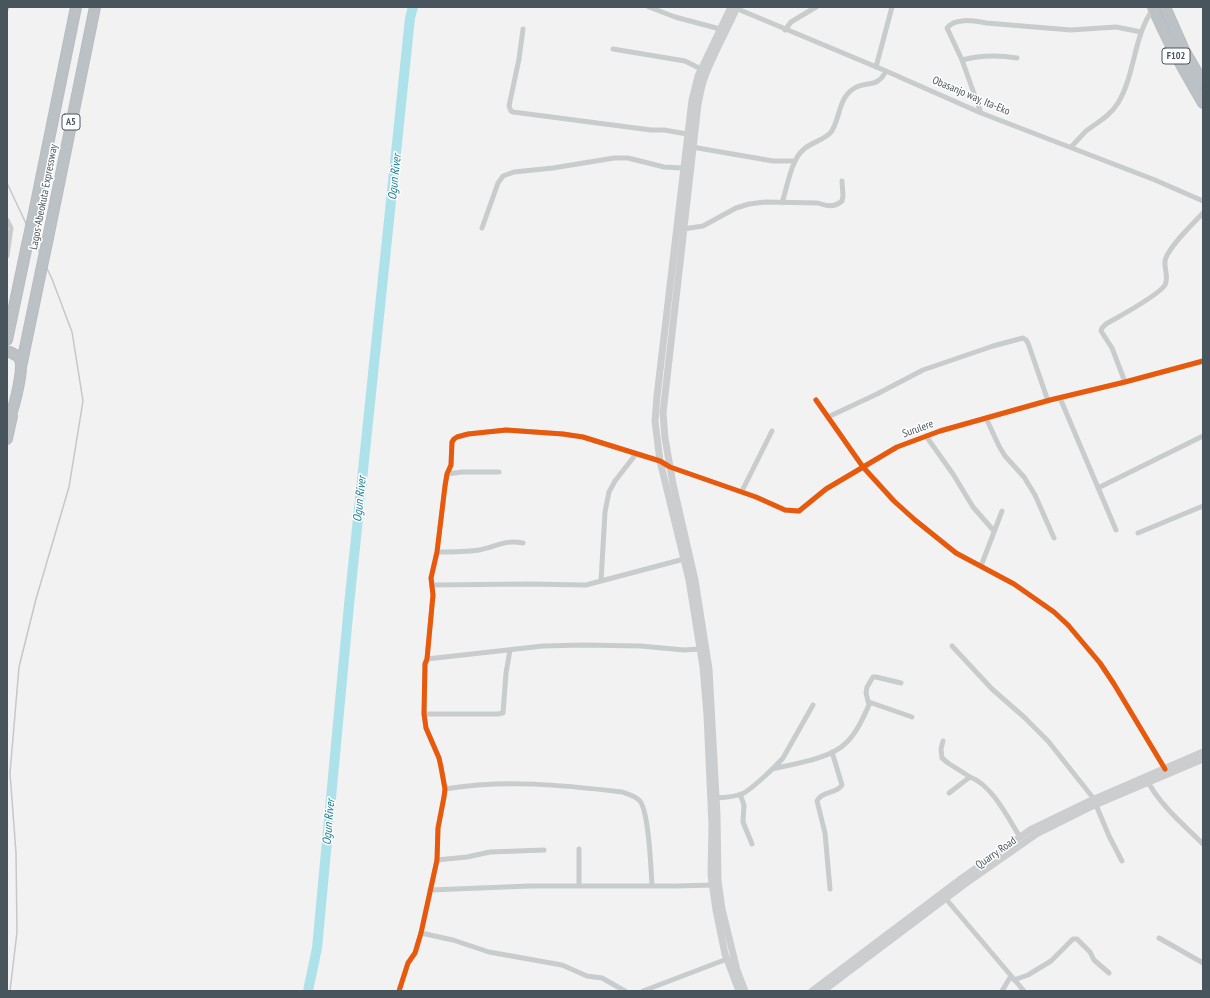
<!DOCTYPE html>
<style>
body{margin:0}
#map{position:relative;width:1210px;height:998px;overflow:hidden;background:#f2f2f2;font-family:"PT Sans Narrow",sans-serif}
canvas{display:block}
.frame{position:absolute;inset:0;border:8px solid #49555d;pointer-events:none}
</style>
<div id="map">
<canvas width="1210" height="998"></canvas>
<div class="frame"></div>
</div>
<script>
const c = document.querySelector('canvas').getContext('2d');
c.lineJoin = 'round';
function stroke(path, color, width, dash) { c.strokeStyle = color; c.lineWidth = width; c.lineCap = dash ? 'butt' : 'round'; c.setLineDash(dash || []); c.stroke(path); }
function write(font, color, halo, rows, align = 'center') {
  c.font = font + ' "PT Sans Narrow",sans-serif'; c.lineWidth = 3; c.setLineDash([]); c.textBaseline = 'middle'; c.strokeStyle = halo; c.fillStyle = color; for (const [text, x, y, turn = 0] of rows) {
    c.save(); c.translate(x, y); c.rotate((+turn || 0) * Math.PI / 180); c.textAlign = isNaN(turn) ? turn : align; if (halo) c.strokeText(text, 0, 0); c.fillText(text, 0, 0); c.restore();
  }
}
stroke(new Path2D(`
 M308,991L317,948L349,605L410,18L413,7`), '#aee2eb', 10);
const highway = new Path2D(`
 M1153,7C1167,41 1185,72 1203,103
 M1165,7L1184,50L1203,83
 M35,208L76,7
 M48,238L95,7
 M7,340L27,245
 M7,352H10L19,357C20,360 21,362 21,366C21,377 14,413 7,422
 M21,367L41,271
 M7,439L12,416`);
stroke(highway, '#b7bcc0', 12);
stroke(new Path2D(`
 M649,7L675,17L720,29
 M733,7L886,71L981,113L1155,180L1203,201
 M523,29L519,59L509,106L511,111L513,112L651,130H664L687,134
 M785,30L791,22L816,7
 M613,49L685,61L701,69
 M962,60C981,55 998,55 1017,58
 M876,67L892,7
 M981,113L962,60L947,28C955,17 975,21 986,23L1071,30L1116,27L1141,32
 M692,147L773,161H795
 M1071,147C1076,142 1081,136 1086,131C1098,122 1110,116 1118,103C1136,73 1133,35 1154,8
 M782,203C787,188 791,160 803,150C811,142 825,140 831,132C840,120 838,99 853,89C867,80 877,89 886,71
 M7,220L11,228L7,256
 M482,228L498,183L503,176L514,172L553,168L614,158H628L664,167L683,168
 M683,229L703,226L736,208L749,204L765,202L818,203C827,206 834,208 842,201L843,196L842,181
 M1125,382L1112,348L1101,331L1102,328L1106,324C1118,317 1158,296 1165,285C1169,277 1164,269 1165,261C1167,248 1193,224 1203,213
 M1060,398L1116,530
 M816,400L863,467L894,501L915,520L956,553L1014,584L1054,612L1068,625L1100,663L1114,684L1165,769
 M828,417L877,394L923,370L993,346L1023,338L1026,340L1028,343L1048,401
 M986,418L999,446L1005,456L1024,477L1035,495L1054,538
 M926,436L953,474L973,507L994,531
 M447,474L462,472H499
 M1098,488L1203,436
 M742,491L772,431
 M1138,533L1203,506
 M437,552C451,552 466,552 479,550C496,547 505,539 523,543
 M981,566L1002,511
 M601,581L605,512L609,492L615,481L636,454
 M432,585L528,584L586,585L684,559
 M952,646L992,689L1024,717L1048,741L1094,799
 M427,659L543,646L583,645L641,646L684,650L700,649
 M869,702L912,717
 M424,714H498L503,713L506,673L510,650
 M943,741L941,749L942,758L948,763L970,777
 M772,769C794,764 831,759 847,742C857,732 863,718 869,705L866,693L867,687L873,677H876L901,683
 M1148,782C1161,806 1184,825 1203,844
 M445,789C505,779 562,785 622,792C628,794 635,796 639,800C649,809 651,870 652,886
 M949,793L970,777C992,785 1008,818 1020,837
 M740,794L744,805L743,822L752,844
 M716,798C725,797 734,797 742,794C751,790 776,766 783,758L813,705
 M1096,805L1109,836L1122,861
 M437,860L467,857L490,852L544,850
 M579,885V849
 M830,889L825,833L817,801C821,791 837,794 842,785L832,752
 M430,890L530,886H676L713,885
 M946,899L1024,991
 M421,933L453,940L489,952L562,965L587,976L602,978L625,991
 M1159,938L1203,963
 M1014,980L1028,975L1051,961L1073,939H1077L1090,952L1094,960L1109,973
 M399,991L408,963L415,953L421,933L437,860L438,828L444,797L445,789L441,767L439,758L426,728L424,714L425,664L427,659L433,595L431,578L437,552L445,486L447,474L451,465L452,442L454,439L457,437L468,434L506,430L563,434L583,437L660,461L670,467L756,497L785,510L799,511L826,489L897,447L940,431L1050,400L1125,382L1203,361
 M643,991L727,959
 M1002,991L1011,976`), '#c9cccd', 5);
stroke(new Path2D(`
 M731,7L698,76L692,100L657,396L655,421L660,461L689,580L703,667L707,715L712,825L711,875L716,910L725,954L739,991
 M737,7C727,31 713,54 704,79C701,87 700,96 698,104L663,413L665,438L673,484L695,580L709,669L717,815L718,881L722,909L737,970L745,991
 M812,991L962,878L1030,830L1090,801L1203,752
 M823,991L965,884L1038,833L1090,807L1203,759`), '#cbcdcf', 7);
stroke(highway, '#bcc1c5', 10);
stroke(new Path2D(`
 M7,12L9,7
 M7,183L52,279L72,332L83,401L69,487L36,599L19,667L10,773L16,853L17,932L10,991`), '#c5c7c8', 1.5);
const highwayBridge = new Path2D(`
 M27,245L35,208
 M41,271L48,238`);
stroke(highwayBridge, '#b7bcc0', 12, []);
stroke(highwayBridge, '#bcc1c5', 10);
stroke(new Path2D(`
 M816,400L863,467L894,501L915,520L956,553L1014,584L1054,612L1068,625L1100,663L1114,684L1165,769
 M399,991L408,963L415,953L421,933L437,860L438,828L444,797L445,789L441,767L439,758L426,728L424,714L425,664L427,659L433,595L431,578L437,552L445,486L447,474L451,465L452,442L454,439L457,437L468,434L506,430L563,434L583,437L660,461L670,467L756,497L785,510L799,511L826,489L897,447L940,431L1050,400L1125,382L1203,361`), '#e8590c', 5);
for (const [x, y, w] of [
 [1176,56,28],
 [71,122,18]
]) { const box = new Path2D(); box.roundRect(x - w / 2, y - 8, w, 16, 3); c.fillStyle = '#fff'; c.fill(box); stroke(box, '#49555d', 1); }
write('bold 10px', '#49555d', null, [
 ["F102",1176,56],
 ["A5",71,122]
]);
write('11px', '#49555d', '#fff', [
 ["Obasanjo way, Ita-Eko",971,96,23],
 ["Lagos-Abeokuta Expressway",44,197,-79],
 ["Surulere",918,429,-20],
 ["Quarry Road",996,853,-35]
]);
write('italic 12px', '#147c90', '#fff', [
 ["Ogun River",395,177,-84],
 ["Ogun River",360,499,-84],
 ["Ogun River",329,822,-85]
]);
</script>
